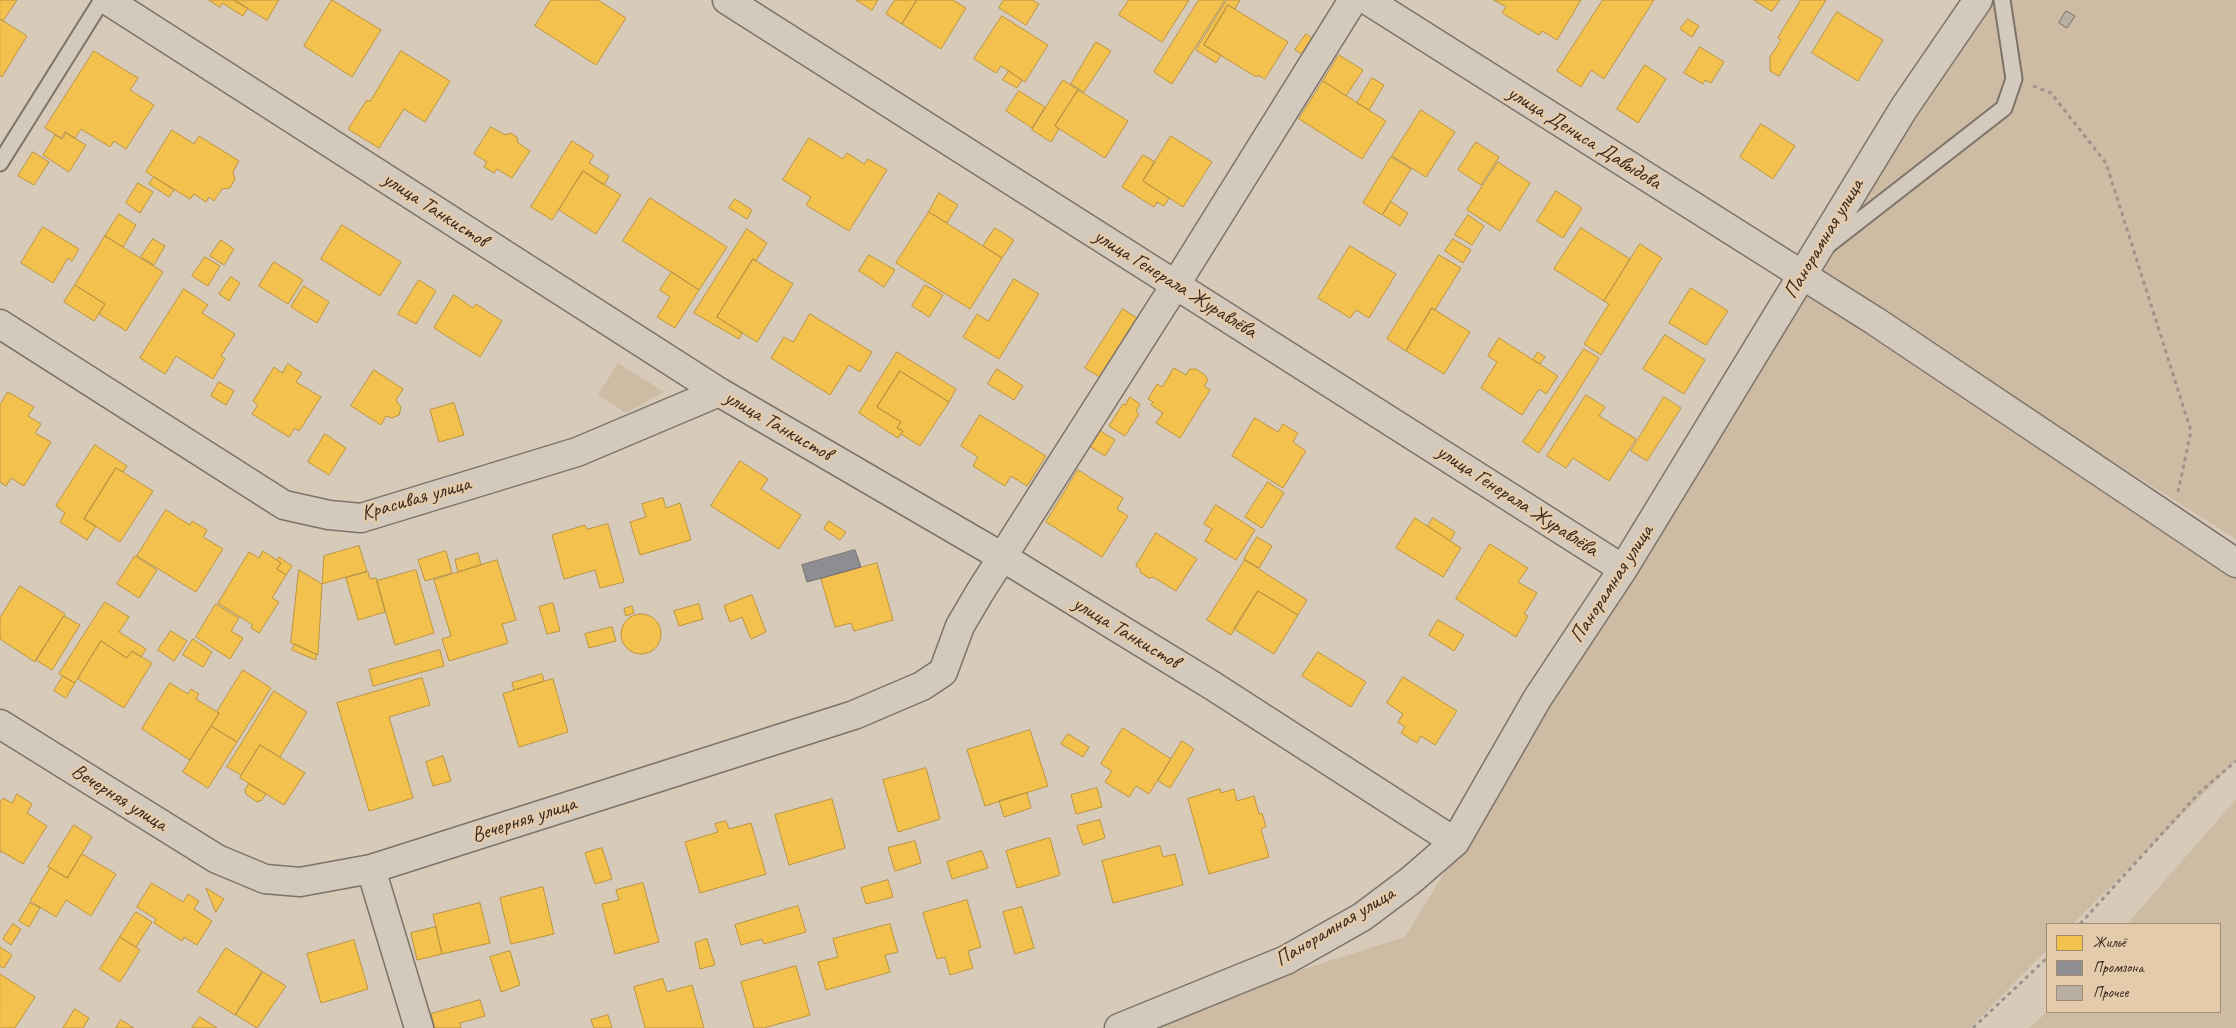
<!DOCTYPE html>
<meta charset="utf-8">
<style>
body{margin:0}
#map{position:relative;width:2236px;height:1028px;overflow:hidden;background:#d7cab9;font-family:Caveat,sans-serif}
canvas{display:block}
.legend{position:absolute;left:2046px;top:923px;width:175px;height:90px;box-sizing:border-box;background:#e4cbac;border:1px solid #a08b73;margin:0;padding:6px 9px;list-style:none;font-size:15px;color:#3b2a1e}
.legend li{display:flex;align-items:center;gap:10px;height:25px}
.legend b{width:25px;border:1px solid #a08b73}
</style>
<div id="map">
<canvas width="2236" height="1028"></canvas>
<ul class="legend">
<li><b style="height:14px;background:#f2c14e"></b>Жильё</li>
<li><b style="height:14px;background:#8d8d92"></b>Промзона</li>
<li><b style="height:14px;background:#b9aea2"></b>Прочее</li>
</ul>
</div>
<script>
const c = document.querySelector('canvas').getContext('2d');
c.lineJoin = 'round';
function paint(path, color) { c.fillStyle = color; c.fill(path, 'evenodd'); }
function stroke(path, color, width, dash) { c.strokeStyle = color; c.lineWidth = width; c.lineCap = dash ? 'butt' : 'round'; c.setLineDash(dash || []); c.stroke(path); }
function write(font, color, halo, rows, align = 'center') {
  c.font = font + ' Caveat,sans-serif'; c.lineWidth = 5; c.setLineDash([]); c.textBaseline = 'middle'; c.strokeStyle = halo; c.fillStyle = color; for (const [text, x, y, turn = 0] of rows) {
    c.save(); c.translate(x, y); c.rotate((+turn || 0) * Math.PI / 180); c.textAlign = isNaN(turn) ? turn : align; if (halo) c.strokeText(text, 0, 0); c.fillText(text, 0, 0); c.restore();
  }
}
paint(new Path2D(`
 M1994,0H2236V539L1813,272L1911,116Z
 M1805,288L2236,562V761L2073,924H2047V950L1970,1028H1117L1405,937Z
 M618,363L664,392L626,413L598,395Z
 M2236,799V1028H2029L2047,1012H2220V924H2127Z`), '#cdbba4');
const homes = new Path2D(`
 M0,0H17L3,21L0,19Z
 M209,0H234L248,8L243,16L222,3L220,7Z
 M234,0H279L267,20Z
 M332,0L381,30L352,77L304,46Z
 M551,0H598L626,18L596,65L535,26Z
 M856,0H878L872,10Z
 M895,0H917L902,24L886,14Z
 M917,0H953L966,8L941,49L902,24Z
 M1004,0H1032L1039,4L1026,25L999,8Z
 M1129,0H1189L1162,42L1119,15Z
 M1199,0H1225L1172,84L1154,72Z
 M1227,0H1240L1235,9L1228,5L1204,45L1221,55L1216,63L1196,50Z
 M1494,0H1581L1557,40L1542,31L1539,35L1502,13L1506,7Z
 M1603,0H1654L1604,79L1591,70L1581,87L1557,71Z
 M1754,0H1780L1772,11Z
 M1801,0H1826L1779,76L1770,71V57L1781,40L1778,38Z
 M1228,5L1288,42L1265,79L1258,75L1256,77L1204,45Z
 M1837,12L1883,40L1858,81L1812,53Z
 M1002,16L1048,45L1025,82L1001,66L996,73L974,59Z
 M0,19L27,36L2,77L0,75Z
 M1688,19L1699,26L1692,37L1680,29Z
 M1306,34L1315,40L1305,56L1295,50Z
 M1096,42L1111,51L1084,92L1071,84Z
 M1700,47L1724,62L1711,83L1705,80L1703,84L1684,73Z
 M94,51L138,78L130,90L154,105L126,149L114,141L110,147L81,129L75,138L65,132L61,138L45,128Z
 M401,51L450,81L425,122L404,109L379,148L348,129L367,100L370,101Z
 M1339,55L1363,70L1346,96L1323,81Z
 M1645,65L1666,79L1638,123L1617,109Z
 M1009,71L1022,80L1017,88L1003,80Z
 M1372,78L1384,85L1369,110L1357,103Z
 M1063,80L1078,90L1055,126L1059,129L1051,142L1032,130Z
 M1323,81L1386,121L1362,159L1299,119Z
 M1078,90L1128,121L1105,158L1055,126Z
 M1019,91L1045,107L1032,128L1006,111Z
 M1421,110L1455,132L1426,177L1392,156Z
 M1761,124L1795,146L1773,179L1740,157Z
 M491,127L505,135L510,133L517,137L518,143L530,151L512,178L497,169L494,173L484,167L487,162L474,154Z
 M172,130L194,144L199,136L239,161L233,172L235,179L230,188L222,189L214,201L209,197L206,202L194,194L190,199L146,172Z
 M66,133L86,145L69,172L43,155L55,135L62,139Z
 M1171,136L1212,162L1183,207L1143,181Z
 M809,138L843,159L847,153L864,164L868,159L887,170L849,231L806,205L811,197L783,180Z
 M572,141L594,155L589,163L609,176L604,185L583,171L552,220L531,207Z
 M1476,142L1499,157L1481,185L1458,170Z
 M33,152L49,162L34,185L18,176Z
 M1143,155L1155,162L1143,181L1169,198L1164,206L1157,202L1154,207L1122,187Z
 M1391,157L1411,169L1382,215L1363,203Z
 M1498,162L1530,183L1500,231L1467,210Z
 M583,171L621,195L596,234L559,210Z
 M154,177L174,190L169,197L149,184Z
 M138,183L153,192L140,213L126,203Z
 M1556,191L1582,208L1563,238L1537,221Z
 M939,193L958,205L947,223L929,212Z
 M650,198L727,247L699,290L623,241Z
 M735,199L752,210L747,219L729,208Z
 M1391,202L1408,213L1400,226L1383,215Z
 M929,212L1002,258L970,309L896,263Z
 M119,214L136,225L123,247L105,236Z
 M1468,215L1484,226L1472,245L1455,235Z
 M342,225L401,262L380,296L321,259Z
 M43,227L79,249L72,261L68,258L53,283L21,263Z
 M995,228L1014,240L1002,258L983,246Z
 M1581,228L1630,259L1604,301L1554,269Z
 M747,229L767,243L756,261L753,259L717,317L742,333L739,339L694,313Z
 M105,236L163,272L126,331L99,314L105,304L75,285Z
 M153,239L165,246L154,265L141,257Z
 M1453,239L1471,250L1463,263L1445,251Z
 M221,240L234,249L224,265L210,256Z
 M1640,244L1662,258L1601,355L1584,344L1609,304L1604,301Z
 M1350,246L1396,274L1369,318L1356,310L1350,318L1318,298Z
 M869,255L895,270L884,287L859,271Z
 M1439,255L1461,268L1435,310L1432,308L1406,351L1387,339Z
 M205,257L220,266L208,286L192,276Z
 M753,259L793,284L757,342L717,317Z
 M274,262L303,280L288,304L259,286Z
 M672,272L699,290L675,328L657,317L670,297L660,290Z
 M231,277L240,283L229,301L219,294Z
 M1014,279L1039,294L999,359L963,337L977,314L988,321Z
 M419,280L436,291L416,324L398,314Z
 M75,285L105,304L94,321L64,302Z
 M925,285L943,295L929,317L912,306Z
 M304,286L329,302L317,323L291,307Z
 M1691,288L1728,311L1706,345L1669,323Z
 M184,289L208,305L202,313L235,334L221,356L225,359L213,379L176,356L165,374L140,358Z
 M454,295L473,308L476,304L502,321L480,357L434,328Z
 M1432,308L1470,332L1444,374L1406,351Z
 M1123,309L1140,320L1103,379L1085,368Z
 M810,314L872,352L860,372L849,365L830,395L771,358L784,337L793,342Z
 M1665,335L1705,360L1684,394L1643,369Z
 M1499,338L1558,376L1546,394L1539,389L1522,415L1481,388L1497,362L1488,356Z
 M1584,349L1599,358L1539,453L1523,442Z
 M897,352L956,389L949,402L900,371L877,407L901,422L897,428L903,431L898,438L859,413Z
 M1538,352L1545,357L1540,364L1533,360Z
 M288,364L302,373L296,382L321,397L299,431L295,428L289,437L252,414L258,405L253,401L274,367L282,373Z
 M1174,368L1186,375L1190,369H1196L1205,375L1208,380L1204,386L1210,390L1180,438L1156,423L1163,413L1151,405L1153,402L1148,399L1157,384L1162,387Z
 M997,369L1023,386L1014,400L988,384Z
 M374,370L403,389L396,400L401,407L399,415L392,418L386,416L381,425L351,406Z
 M900,371L949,402L920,446L901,434L903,431L897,428L901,422L877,407Z
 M219,382L234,391L226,405L211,396Z
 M8,392L34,407L28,416L41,424L35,433L51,442L24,486L11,478L6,486L0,482V405Z
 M1586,395L1605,407L1599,416L1636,439L1609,481L1573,458L1566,468L1547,456Z
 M1130,397L1140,404L1136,411L1139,414L1125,436L1109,426L1123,404L1125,405Z
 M1664,397L1681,408L1647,461L1631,451Z
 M454,403L464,435L439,442L430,410Z
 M980,415L1046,456L1027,486L1011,476L1005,486L973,466L978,457L961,446Z
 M1255,418L1278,432L1283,424L1298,433L1293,442L1306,451L1283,488L1232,456Z
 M1099,430L1115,440L1105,456L1089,446Z
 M325,434L346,448L329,475L308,462Z
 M95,445L127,466L123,472L116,468L84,519L96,526L87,540L60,522L65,513L56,506Z
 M740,461L768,479L761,489L801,515L779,549L711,506Z
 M116,468L153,491L120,542L84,519Z
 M1078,470L1123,498L1117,509L1128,516L1102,557L1046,522Z
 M1268,482L1284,493L1262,528L1245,517Z
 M663,498L666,508L680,503L691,540L640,555L630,522L646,517L642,504Z
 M1216,505L1255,530L1236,560L1205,541L1212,529L1204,524Z
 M166,510L190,525L192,521L207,530L203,537L223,549L196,592L137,556Z
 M1415,518L1461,548L1443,577L1396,548Z
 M1433,518L1455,532L1450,541L1428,526Z
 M829,521L846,532L840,540L824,529Z
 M608,524L624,582L600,588L595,570L564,579L552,535L585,525L587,529Z
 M1156,533L1197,559L1176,591L1153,577L1149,578L1141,573L1140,569L1136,566Z
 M1257,537L1272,546L1259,568L1244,559Z
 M1490,544L1528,568L1518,582L1537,593L1524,614L1528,616L1516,637L1456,599Z
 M359,546L367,571L322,584L324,556Z
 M263,551L281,563L277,569L286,575L272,598L279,602L259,633L251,628L253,625L218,603L249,552L259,558Z
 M446,551L452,573L425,581L418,560Z
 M478,553L481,565L458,572L455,560Z
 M135,556L157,570L139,598L117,584Z
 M279,557L292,566L286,575L277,569L281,563L277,560Z
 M497,560L516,620L502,624L508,643L449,661L442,639L451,636L434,580Z
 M1245,560L1307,600L1298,615L1258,591L1231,635L1207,620Z
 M877,563L893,620L854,631L851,623L835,627L821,579Z
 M299,570L322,584L318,655L291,643Z
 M416,570L434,633L395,645L377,581Z
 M368,572L370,579L376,578L385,612L358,620L346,578Z
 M20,586L65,614L35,662L0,639V618Z
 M1258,591L1298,615L1274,654L1234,629Z
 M752,595L766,632L751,639L742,617L730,622L724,606Z
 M105,602L129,617L119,632L146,649L141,657L132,651L127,658L101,641L75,683L59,674Z
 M553,603L560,631L547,634L539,607Z
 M216,604L239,618L231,631L243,638L230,659L196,637Z
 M699,604L703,619L679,626L674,611Z
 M632,606L634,613L626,616L624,609Z
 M621 634a20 20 0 1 1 40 0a20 20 0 1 1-40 0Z
 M64,616L80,625L52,670L36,660Z
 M1438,620L1464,635L1454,651L1429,635Z
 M612,627L616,641L589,648L585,634Z
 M171,631L187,641L174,661L158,650Z
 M193,639L212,652L203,667L183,655Z
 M101,641L127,658L132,651L152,663L124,708L78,679Z
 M295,644L316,654V660L292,650Z
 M440,650L444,666L373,686L369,670Z
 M1318,652L1366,682L1351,707L1302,676Z
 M243,670L271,688L237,742L211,726L219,713L217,712Z
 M542,674L544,681L514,690L512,683Z
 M63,676L75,683L66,698L54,691Z
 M1403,677L1457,711L1435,745L1421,736L1417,743L1401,733L1405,727L1398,722L1403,714L1387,703Z
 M422,678L430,705L389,717L413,798L369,811L337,703Z
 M553,679L568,732L519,747L503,694Z
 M170,683L188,694L191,689L199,694L196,699L219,713L190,760L142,729Z
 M274,691L307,712L280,757L260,745L241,775L227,767Z
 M211,726L237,742L208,788L183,772Z
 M1123,728L1171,759L1149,794L1136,786L1129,797L1105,782L1112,771L1101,764Z
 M1030,730L1048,786L985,806L967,750Z
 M1068,734L1089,747L1083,757L1061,744Z
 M1182,741L1194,749L1170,788L1158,781Z
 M260,745L305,773L284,805L240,778Z
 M443,756L451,781L433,786L426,762Z
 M926,768L940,819L898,832L883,780Z
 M249,784L266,794L262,800L257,802L246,794L245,790Z
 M1097,788L1102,807L1076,814L1071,795Z
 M1220,789L1221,793L1234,789L1237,801L1254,796L1259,814L1262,813L1266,827L1261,829L1269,857L1209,874L1188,799Z
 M1027,793L1031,808L1004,817L999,801Z
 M17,794L32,804L27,813L47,826L23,864L1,851L0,853V802L3,798L12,803Z
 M832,799L845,848L789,865L775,815Z
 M1100,820L1105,838L1083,845L1077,826Z
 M726,821L729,829L751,823L766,874L700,893L685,842L718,832L715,824Z
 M74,825L92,837L67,878L48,867Z
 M1050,838L1060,875L1017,888L1006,851Z
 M915,841L921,863L895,871L888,848Z
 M1160,846L1163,857L1175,854L1183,885L1113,903L1102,861Z
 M602,848L612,879L595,884L585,853Z
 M982,851L988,868L952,879L947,862Z
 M82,854L116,874L91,916L66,900L56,917L30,901L50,868L67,878Z
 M888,880L893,897L866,904L861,888Z
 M152,883L183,902L188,894L199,901L194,909L212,921L197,945L184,937L182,941L154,923L156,919L137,907Z
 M643,883L659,942L615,954L602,904L619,900L616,890Z
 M543,887L554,934L511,944L500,898Z
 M206,888L224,899L216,912Z
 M967,900L981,947L968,951L973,968L950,975L945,957L937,959L923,913Z
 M30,903L40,908L29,927L19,921Z
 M480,903L490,943L442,954L433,915Z
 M798,906L806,932L764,944L762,939L741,945L735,925Z
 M1022,907L1034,948L1015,954L1003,912Z
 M136,912L152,922L136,947L120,937Z
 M13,924L21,929L11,945L3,939Z
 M890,924L898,952L885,955L890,972L826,990L818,962L838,957L833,939Z
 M436,927L442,954L417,960L411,933Z
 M120,937L140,950L120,982L100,969Z
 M707,939L715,965L700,969L695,943Z
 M354,940L368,989L321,1003L307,954Z
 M0,947L12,955L4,968L0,966Z
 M226,948L262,971L235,1015L198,992Z
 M510,951L520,985L501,992L490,957Z
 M796,966L810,1015L764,1028H754L741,982Z
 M263,972L286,986L257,1028L236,1015Z
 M0,974L35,997L15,1028H0Z
 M663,979L667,992L692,985L704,1028H645L634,987Z
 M480,1000L485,1016L460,1023L461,1028H435L431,1014Z
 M75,1009L89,1018L83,1028H63Z
 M608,1015L612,1028H594L591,1020Z
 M200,1017L217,1028H192Z
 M121,1020L134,1028H116Z`);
paint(homes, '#f2c14e');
stroke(homes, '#bb9440', 1);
const industry = new Path2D(`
 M855,550L861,567L807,582L802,565Z`);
paint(industry, '#8d8d92');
stroke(industry, '#746f6f', 1);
const building = new Path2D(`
 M2066,11L2075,16L2067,28L2059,23Z`);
paint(building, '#b9aea2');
stroke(building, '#7c7369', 1);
const service = new Path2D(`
 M0,163L102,0
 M1828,245L2004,108L2014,79L2002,0`);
const minor = new Path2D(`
 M107,0L719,392L1004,558L1213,686L1455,842
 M727,0L1623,569
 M1367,0L1875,321L2236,563
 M0,324L284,505L329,515L361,518L577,452L719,392
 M0,724L217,859L265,879L300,882L371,869L854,715L922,686L943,672L960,626L980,592L1176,284L1353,0
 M371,869L419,1028
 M1119,1028L1286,960L1362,917L1410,881L1455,842L1537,699L1623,569L1904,108L1978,0`);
stroke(service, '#7c7369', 19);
stroke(minor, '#7c7369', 31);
stroke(new Path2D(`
 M2033,86L2051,93L2106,163L2191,431L2178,492
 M2080,924L2200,792L2236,761
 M1973,1028L2047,958`), '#9c948a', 3, [4, 4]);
stroke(service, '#d3c9bd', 15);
stroke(minor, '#d3c9bd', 28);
write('21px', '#3b2a1e', '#e4cbac', [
 ["улица Дениса Давыдова",1584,138,32],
 ["улица Танкистов",435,210,33],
 ["Панорамная улица",1824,239,-59],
 ["улица Генерала Журавлёва",1175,284,32],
 ["улица Танкистов",778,426,30],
 ["Красивая улица",416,499,-16],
 ["улица Генерала Журавлёва",1517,501,33],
 ["Панорамная улица",1612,584,-57],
 ["улица Танкистов",1126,633,31],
 ["Вечерняя улица",119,798,32],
 ["Вечерняя улица",524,820,-18],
 ["Панорамная улица",1335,927,-31]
]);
</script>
